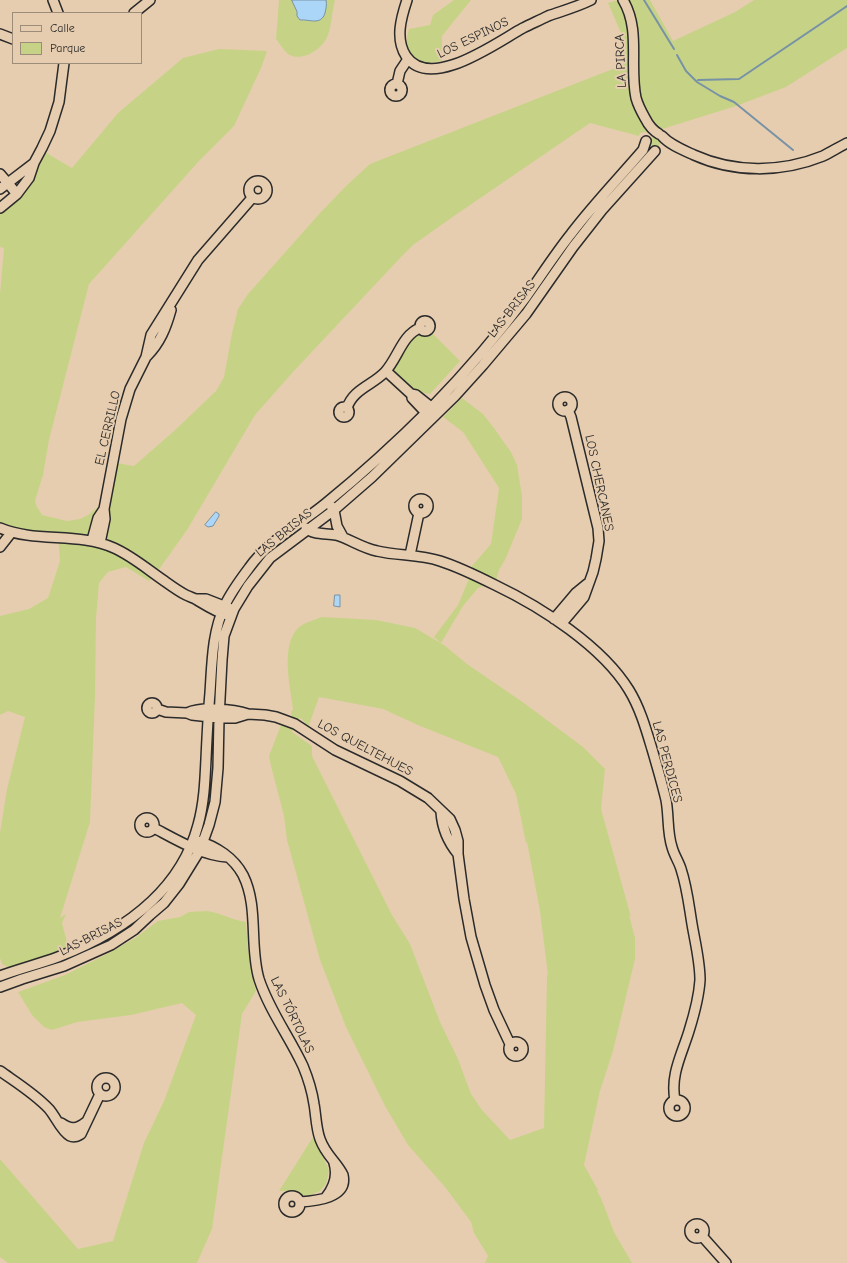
<!DOCTYPE html>
<meta charset="utf-8">
<style>
body{margin:0}
#map{position:relative;width:847px;height:1263px;overflow:hidden;background:#e7cdaf;font-family:"Comic Neue",sans-serif}
canvas{display:block}
.legend{position:absolute;left:12px;top:12px;width:130px;height:52px;box-sizing:border-box;background:#e7cdaf;border:1px solid #9c8c7a;margin:0;padding:5px 7px;list-style:none;font-size:12px;color:#2b2b2b}
.legend li{display:flex;align-items:center;gap:8px;height:20px}
.legend b{width:20px;border:1px solid #9c8c7a}
</style>
<div id="map">
<canvas width="847" height="1263"></canvas>
<ul class="legend">
<li><b style="height:5px;background:#e7cdaf"></b>Calle</li>
<li><b style="height:11px;background:#c6d387"></b>Parque</li>
</ul>
</div>
<script>
const c = document.querySelector('canvas').getContext('2d');
c.lineJoin = 'round';
function paint(path, color) { c.fillStyle = color; c.fill(path, 'evenodd'); }
function stroke(path, color, width, dash) { c.strokeStyle = color; c.lineWidth = width; c.lineCap = dash ? 'butt' : 'round'; c.setLineDash(dash || []); c.stroke(path); }
function write(font, color, halo, rows, align = 'center') {
  c.font = font + ' "Comic Neue",sans-serif'; c.lineWidth = 4; c.setLineDash([]); c.textBaseline = 'middle'; c.strokeStyle = halo; c.fillStyle = color; for (const [text, x, y, turn = 0] of rows) {
    c.save(); c.translate(x, y); c.rotate((+turn || 0) * Math.PI / 180); c.textAlign = isNaN(turn) ? turn : align; if (halo) c.strokeText(text, 0, 0); c.fillText(text, 0, 0); c.restore();
  }
}
paint(new Path2D(`
 M279,0H335C332,11 332,23 328,35C323,49 302,63 288,54C284,51 280,44 276,39Z
 M454,0H471L442,36V61C416,66 400,58 409,29L430,25L433,15Z
 M618,0H650L673,41L735,12L754,0H847V48L786,87L736,106L659,130L658,129L640,133L639,136L590,123L454,216L413,245L402,256L293,372L255,415L187,530L160,568L149,581L126,567L108,572L99,583L96,619L95,697L90,822L60,918L66,914L62,923L68,946L64,948V949L36,961L10,968L2,964L0,958V833L7,789L25,717L8,711L0,715V616L29,609L48,598L60,561L58,536L44,535L0,525V294L4,248L0,247V208L9,201L43,151L72,168L118,113L183,58L219,49L267,51L261,68L234,126L199,161L89,284L49,440L43,475L35,501L37,507L42,515L67,521L80,519L88,515L107,500L117,463L134,466L174,431L216,391L224,377L232,333L238,309L248,294L321,212L347,185L370,164L623,65L621,33L608,3Z
 M649.5 142a5.5 5.5 0 1 1 11 0a5.5 5.5 0 1 1-11 0Z
 M431,332L460,361L430,394L412,391L394,374L393,368L411,338L421,333L426,334Z
 M462,398L483,414L494,428L503,441L511,452L517,465L522,496V519L505,560L499,570L496,581L478,588L463,606L441,643L434,637L458,605L468,581L472,566L491,544L499,488L463,432L443,417Z
 M322,617L376,620L415,628L444,645L467,664L524,703L583,747L605,769L601,809L631,917L629,915L635,938V959L613,1051L600,1091L584,1165L598,1190L597,1191L601,1198L614,1232L632,1263H485L488,1256L474,1233L471,1222L445,1187L408,1145L385,1106L346,1027L320,960L287,840L284,816L271,766L269,756L281,725L293,729L292,732L312,746V756L392,915L410,944L440,1022L458,1059L471,1094L482,1110L510,1140L544,1128L547,975H548L540,911L527,842L526,843L516,794L498,757L420,726L383,709L319,697L308,728L304,725L305,723L301,718H300L299,722L292,718L291,712L293,709C290,686 280,644 299,627C306,622 314,620 322,617Z
 M207,911C221,913 232,920 246,922C247,946 250,968 256,991L242,1014L212,1229L197,1263H8L0,1257V1159L78,1249L113,1241L144,1143L164,1101L196,1015L182,1003L131,1015L77,1022L52,1030L44,1027L32,1015L18,992L65,975L109,953L135,938L158,921L180,917L189,912Z
 M313,1137L329,1170L326,1184L320,1191L310,1195L300,1196L290,1191H279Z`), '#c6d387');
const water = new Path2D(`
 M292,0H326C327,5 326,8 325,13C321,26 309,19 300,20L297,16V12Z
 M216,512L219,514V516L213,526L208,527L205,525Z
 M335,595H340V607L334,606Z`);
paint(water, '#acd6f7');
stroke(water, '#7892a5', 1);
stroke(new Path2D(`
 M644,0L674,49
 M677,55L686,71L697,82L720,96L734,102L793,150
 M698,80L739,79L847,6`), '#7892a5', 2);
const minor = new Path2D(`
 M53,0L58,13
 M407,0C401,18 395,39 406,56C430,92 497,42 523,28C531,24 540,20 548,16C562,11 577,7 591,0
 M623,0C641,30 629,65 636,98C638,105 641,111 645,118C648,124 652,130 659,134
 M134,13L150,0
 M0,34L13,39
 M390 90a6 6 0 1 1 12 0a6 6 0 1 1-12 0Z
 M397,84L400,71L408,59
 M662,136C670,145 683,150 694,155C734,173 781,173 823,156C831,152 839,147 847,143
 M0,174L17,194
 M249 190a9 9 0 1 1 18 0a9 9 0 1 1-18 0Z
 M0,189L34,163
 M0,208L17,194L29,178L34,163L42,148L50,131L59,102L64,63
 M420 326a5 5 0 1 1 10 0a5 5 0 1 1-10 0Z
 M147,356C160,343 166,328 171,310
 M386,371L411,394L416,395L436,411
 M412,395V398L430,417
 M558 404a7 7 0 1 1 14 0a7 7 0 1 1-14 0Z
 M339 412a5 5 0 1 1 10 0a5 5 0 1 1-10 0Z
 M347,408C353,389 373,385 385,372C398,358 402,335 420,328
 M414 506a7 7 0 1 1 14 0a7 7 0 1 1-14 0Z
 M331,506L334,510L337,526L343,537
 M0,528C36,543 78,532 114,548C132,556 147,569 163,580C170,585 178,591 186,595C190,597 194,598 197,600C207,606 216,612 227,615
 M306,528C313,535 326,533 336,535C350,539 362,548 377,551C398,556 419,554 440,561C459,567 477,576 495,585C541,607 602,646 629,690C640,708 646,729 652,749C657,766 662,783 666,800C669,815 667,832 672,847C674,855 679,862 681,869C687,887 689,906 692,924C695,942 700,961 700,980C699,996 694,1015 689,1031C682,1054 670,1075 675,1100
 M92,540L98,518L104,509
 M100,543L105,519L104,509L121,419L130,389L146,357L151,335L198,260L252,198
 M0,547L11,533
 M410,555L419,513
 M197,599H206L229,608
 M554,619L576,593L587,584
 M562,623L584,597L593,572L596,559L599,541L598,528L571,417L568,410
 M147 708a5 5 0 1 1 10 0a5 5 0 1 1-10 0Z
 M157,709L166,712L187,713L192,715L219,718H235L248,714L265,715L276,717L295,724L335,750L400,781L428,798L450,819L455,830L458,841V854L464,899L471,937L485,985L494,1010L510,1044
 M187,713C202,706 233,709 248,714
 M441,812C442,827 448,842 458,854
 M140 825a7 7 0 1 1 14 0a7 7 0 1 1-14 0Z
 M154,828C175,839 203,856 227,857
 M198,841C216,846 234,858 243,875C259,907 249,945 259,979C269,1010 289,1036 303,1066C308,1078 312,1091 314,1104C316,1115 316,1128 320,1139C326,1156 337,1162 343,1175C348,1198 316,1201 300,1202
 M0,976C19,969 39,964 58,957C120,933 180,893 198,825C204,804 205,781 206,759C207,737 208,715 210,693C212,664 212,632 225,605C231,592 240,580 249,568C268,541 299,525 325,504C362,474 398,441 432,407C465,373 497,336 526,297C541,276 555,254 571,234C593,205 619,178 643,150L646,141
 M0,987L22,979L64,966L111,945L134,930L150,915L164,903L179,884L200,850L209,825L215,802L218,768L219,718L222,660L224,636L234,609L248,586L270,558L334,510L372,477L455,396L483,365L526,314L573,247L602,210L655,151
 M509 1049a7 7 0 1 1 14 0a7 7 0 1 1-14 0Z
 M0,1071C17,1083 35,1094 49,1109C56,1117 61,1131 70,1136C74,1138 78,1136 81,1134L100,1094
 M97 1087a9 9 0 1 1 18 0a9 9 0 1 1-18 0Z
 M669 1108a8 8 0 1 1 16 0a8 8 0 1 1-16 0Z
 M61,1123C71,1130 77,1129 86,1122
 M284 1204a8 8 0 1 1 16 0a8 8 0 1 1-16 0Z
 M326,1197C334,1187 338,1176 334,1163
 M690 1231a7 7 0 1 1 14 0a7 7 0 1 1-14 0Z
 M702,1236L726,1263`);
stroke(minor, '#2b2b2b', 12);
stroke(minor, '#e7cdaf', 9);
write('13px', '#2b2b2b', '#e7cdaf', [
 ["LOS ESPINOS",473,38,-26],
 ["LA PIRCA",621,61,-93],
 ["LAS BRISAS",512,309,-52],
 ["EL CERRILLO",108,428,-77],
 ["LOS CHERCANES",599,483,78],
 ["LAS BRISAS",284,533,-39],
 ["LOS QUELTEHUES",365,748,28],
 ["LAS PERDICES",667,762,75],
 ["LAS BRISAS",91,937,-27],
 ["LAS TÓRTOLAS",292,1015,64]
]);
</script>
